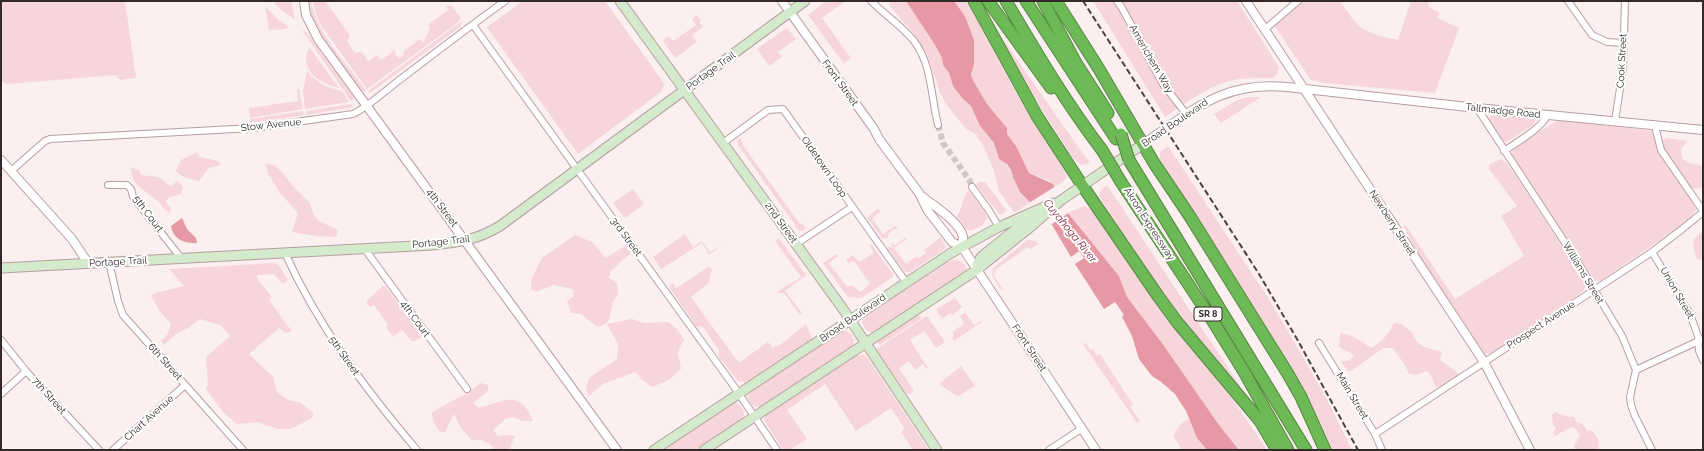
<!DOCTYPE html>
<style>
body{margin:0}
#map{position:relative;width:1704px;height:451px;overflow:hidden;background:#fbeff0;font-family:Raleway,sans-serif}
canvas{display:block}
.frame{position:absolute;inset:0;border:2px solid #34292a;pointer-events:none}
</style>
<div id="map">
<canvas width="1704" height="451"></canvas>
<div class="frame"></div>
</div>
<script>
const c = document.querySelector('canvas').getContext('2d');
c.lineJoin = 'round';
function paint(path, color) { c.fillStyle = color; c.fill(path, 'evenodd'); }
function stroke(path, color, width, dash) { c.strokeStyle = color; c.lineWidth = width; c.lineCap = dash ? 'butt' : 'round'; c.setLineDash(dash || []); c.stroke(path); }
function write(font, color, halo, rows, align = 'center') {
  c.font = font + ' Raleway,sans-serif'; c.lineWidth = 4; c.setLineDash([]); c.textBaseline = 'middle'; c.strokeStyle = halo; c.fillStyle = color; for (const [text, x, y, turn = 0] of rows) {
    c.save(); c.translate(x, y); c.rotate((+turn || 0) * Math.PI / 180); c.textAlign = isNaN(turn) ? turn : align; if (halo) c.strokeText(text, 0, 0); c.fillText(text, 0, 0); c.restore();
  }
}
paint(new Path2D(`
 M1,1H125L136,78L120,80L116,75L7,84L2,81Z
 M273,1H291L295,19L282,11Z
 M308,1H311C315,30 348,66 366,90L363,92C343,66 313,34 308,1Z
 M313,1H325L350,35L347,41L355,53L362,52L368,61L377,55L381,60L395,50V54L399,58L403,56L404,51L420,39L423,43L430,28L428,25L448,10L446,7L451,5L461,18L456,24L367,89L322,27L317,17Z
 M523,1H605L663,82L664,85L661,92L578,154L487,27Z
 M826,1H846L822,18L851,58L844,64L808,15Z
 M890,1H906L935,45L942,58L943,65L949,73L953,85L963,99L971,106L980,126L994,143L999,159L1007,164L1020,192L1030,202L1016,212H1014L999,191L994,171L983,145L975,134L966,129L949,108L941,95L927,54L914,34L889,5Z
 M954,1H967L1015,91L1067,175L1066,179L1056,186H1054L1049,181L1029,173L1016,146L1007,134V128L987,104L974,82L971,75L974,64V40L965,16Z
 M1093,1H1237L1279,67L1278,73L1273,78C1259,78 1244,77 1230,81C1206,87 1185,104 1165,117Z
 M1301,1H1340C1360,31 1362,32 1398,40L1411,1H1428L1429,7L1440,13L1437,18L1459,28L1435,93L1324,83L1311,80L1274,25Z
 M265,6L279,20L288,26L287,29L269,30Z
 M696,15L701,20L699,22L703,27L692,35L697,42L675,58L663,41L668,36L673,41L696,25L692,19Z
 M462,21L460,27L370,93L368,91Z
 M993,25L1076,144L1090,163L1082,165L1074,160L1029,89Z
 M787,28L796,39L778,52L782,57L769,66L757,49Z
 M302,30L307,33L352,95L354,99L351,101Z
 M310,48L339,88C324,84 308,77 306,60C306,55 307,51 310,48Z
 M307,71C317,83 326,87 342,91L349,102L305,109L303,91Z
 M297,89H299L303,109L250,118L249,108L298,101Z
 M1247,97H1261L1221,123L1214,114L1236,101Z
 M351,104L353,107L306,115V111Z
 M303,111L304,115L251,123V119Z
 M1494,114L1534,118L1535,122L1532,126L1506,142L1503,141L1489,121V117Z
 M1558,120L1653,131C1659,167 1685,179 1696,209L1690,219L1679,227L1600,281C1592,281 1588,273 1584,267L1512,156L1513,148Z
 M740,138L743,143L742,144L800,224L802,223L806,229L800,231L795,227L796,226L738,145L737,141Z
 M1667,138L1687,141L1681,149L1682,158L1689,163L1702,166L1703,164V187C1697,190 1694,189 1688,186L1665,152L1663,140Z
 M1168,146L1272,304L1323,392L1352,450H1331L1306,395L1243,294L1195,213L1163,164L1160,158V152Z
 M197,152L200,157L219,161L220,165L209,168L199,181C191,180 181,177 176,171L181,160Z
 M1501,159L1506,162L1522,185L1585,282L1584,290L1574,298L1492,353L1485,354L1422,261L1404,227L1405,224L1455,299L1524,256L1501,216L1517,206L1489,169V165Z
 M266,164L274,165L281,171L293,186L310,203L313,213L319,221L338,230L336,237L316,236L292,232L298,213L280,193L267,172Z
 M130,167L139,170L141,175L159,177L171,187L177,181C183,185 184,188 181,194L168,198L166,202L171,208L169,213L164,209L158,201L138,186L133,179Z
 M980,182H985L1007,211L1000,215L976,185Z
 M1107,185L1250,401L1189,331L1134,252L1099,196L1101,190Z
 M633,189L644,204L625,218L613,203Z
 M969,190L985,212L987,220H985L983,225L970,231L966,229L957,216C963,208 962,197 969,190Z
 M1084,206L1092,210L1151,296L1226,390L1267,450H1239L1219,425L1162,343L1127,297L1119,276L1068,213Z
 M878,209L880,212L872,218L883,234L895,226L898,230L894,229L888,234V238L883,239L867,218Z
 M1703,230V260L1697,259L1693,246L1694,239Z
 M685,234L693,247L702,241L710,252L722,245L709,255L702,243L661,269L653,257Z
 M575,235L592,242L606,258L625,246L631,253L610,272V275L608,277L617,283L618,294L613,302L609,320L604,325L597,327L581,314L571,313L567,301L574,296L573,289L553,285L536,292L531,289V280L542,258Z
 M906,237L907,239L894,248L906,264L917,256L919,258L926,253L924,250L941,237L946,248L910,272H905L887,248L890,246L893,248L891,242L895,245Z
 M779,238L806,275L785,291L802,313L800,315L784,293H777L780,290L801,277L775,241Z
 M1027,240L1036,241L1038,244L1030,249L1028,247L995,270L996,272L993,274L1004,291L1001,290L992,276L993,268Z
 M871,244L894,276L863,297L857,298L848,297L823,263L837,254L838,256L829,263L847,287L851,285L861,292L870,283L854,261L848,263L846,260L853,255L859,262L874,253L870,246Z
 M953,260C960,260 965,263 967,269L964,273L875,332L873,333L866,330L862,322L865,316L948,262Z
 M276,263L279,266L288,280L283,284L274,274L258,275L257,278L272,297L269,300L291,330L290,332L286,333L279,328L249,354L273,377L277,392L288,400L301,403L314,414L312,418L291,429H277L258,422L237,424L223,412L206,389L208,386L206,359V357L230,336L220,325L200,319L188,328L176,334L164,345L161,341L168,334L171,324L161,313L151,296L156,293L184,286L169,269Z
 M708,267L712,268L709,283L691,297L739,363L768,342L773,348L776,345L778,347L806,324L811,335L812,341L747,383L738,381L719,357V350L703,327L696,326L669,287L672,283L677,288Z
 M383,286H385L423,336L415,341H412L402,330L393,337L386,327L388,325L374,305L370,307L366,302Z
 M955,298L962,307L952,316L950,313L942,319L936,309Z
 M965,312L974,325L981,321L982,322L954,341L952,338L954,335L952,332L964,324L960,316Z
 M917,314L922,318L880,345L877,341Z
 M927,316L945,342L936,348L924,331L910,340L928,368L926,369L923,364L915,370L909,361L899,368L914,391L910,394H907L876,349Z
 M632,319L644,323L668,322L676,328L684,339L678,352L681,369L669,380L652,387L640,378L635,372L603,384L589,396L586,389L589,378L617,359L618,344L607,324Z
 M1394,323L1401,324L1412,332C1415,346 1429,349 1442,352L1440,360L1459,374L1447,385L1436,387L1430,374L1426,371L1417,375L1409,374L1403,362L1393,348H1383L1351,371H1348L1341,362L1350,360L1354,355L1339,347L1340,333C1353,335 1360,340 1371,348C1382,342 1388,335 1394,323Z
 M842,331H847L852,335L854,341L852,347L761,407C754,408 750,404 748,398L751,391Z
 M1086,343L1090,350L1093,349L1097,356L1100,354L1133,405L1130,407L1140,421L1137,423L1083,344Z
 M855,355H864L869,360L929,450H913L901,432L905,429L891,408L856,431L825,384L787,410L807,439L790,450H783L764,420L767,413Z
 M961,366L975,386L958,396L949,391L939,384Z
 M480,383L488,385V391L473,403L479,408C504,401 520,389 533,421H522L514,417L505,419L493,430L498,436L509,435L515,436L509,450H495C488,442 483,439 472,440L461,428L454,414L445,432H440L433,421L432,412L469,392Z
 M734,403C741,404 744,409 744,415L741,420L695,450H665L675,441Z
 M1555,412L1568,417H1574L1576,422L1583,424L1587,431L1591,430C1598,436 1600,441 1598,450H1575L1574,447L1580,435L1576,429L1571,427L1555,436L1553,433L1556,428L1553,425L1552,415Z
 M1189,419L1197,438L1207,450H1182L1174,437C1176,429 1180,423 1189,419Z`), '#f6d6da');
paint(new Path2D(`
 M906,1H954L965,16L974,40V64L971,75L974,82L987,104L1007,128V134L1016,146L1029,173L1053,184L1068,213L1119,276L1127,297L1162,343L1219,425L1239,450H1207L1197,438L1186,411L1175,394L1160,381L1152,376L1139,359L1132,336L1122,317L1124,315L1115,302L1104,309L1075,264L1084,258L1079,251L1071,257L1052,225L1020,192L1013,177L1011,170L1007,164L999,159L994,143L980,126L971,106L963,99L953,86L949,73L943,65L942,58L935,45Z
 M182,218L187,229L196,238L197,243C184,244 173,239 171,226Z`), '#e699a5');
paint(new Path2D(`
 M1056,186L1070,212L1049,226L1029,203Z`), '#fbeff0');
stroke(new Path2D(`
 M938,125L943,143L970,181L972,187`), '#d3c7c8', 6, [6, 3]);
const minor = new Path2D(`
 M871,1C885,15 902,26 914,41C932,64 931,98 938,125
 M1117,1L1122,8L1163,84L1187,115
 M1568,1L1592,35L1607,42L1624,43
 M473,25L733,385L777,450
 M1264,30L1298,1
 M1477,108L1577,261L1622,336L1636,370L1630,397L1631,405L1635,416L1652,450
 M1615,121L1623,69L1625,1
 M1655,126L1661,150L1703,211
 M723,143L768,110L783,109L906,282
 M1504,151C1520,140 1538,131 1548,115
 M11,171L45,141L50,139L253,128L353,114C368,107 387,89 402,78C436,52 470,26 505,1
 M108,185H127L131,189L133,197L181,258
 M972,187L988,209L999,227
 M796,244L852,207
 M364,248L467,389
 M1652,252L1690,314L1698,336L1699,351L1703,360
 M285,253C318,326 366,390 417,450
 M109,262L118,301L123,315L243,450
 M1,340L26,371L99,450
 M1319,343L1375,434L1382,450
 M1636,370L1703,339
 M1,394L26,371
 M1375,434L1652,252L1681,230L1703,212
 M113,450L185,385
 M1049,450L1081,429`);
const tertiary = new Path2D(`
 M304,1L306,15L318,39L617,450
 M782,1L874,129L879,139L919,193L928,211L942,229L952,242L962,247L1096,450
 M1246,1L1484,362L1530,450
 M1143,144C1194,110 1222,81 1287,87L1477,108L1703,130
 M1,160L72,239L88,263
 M923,197C934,206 960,222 963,237C963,240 962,244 962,247`);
const secondary = new Path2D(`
 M620,1L843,309L937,450
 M1,268L433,245C459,242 477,240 500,226L805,1
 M978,269L977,265L981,257L1032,216
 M654,450L951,253L999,227L1053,203
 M704,450L978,269L1028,229L1060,201L1143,144`);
const motorway = new Path2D(`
 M974,1L1037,116L1082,185L1158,296L1177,322L1260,421L1277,450
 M988,1L1051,88
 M1006,1C1036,52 1066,103 1102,150
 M1026,1L1116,139
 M1043,1L1076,63L1108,113
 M1056,1L1099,69L1154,163L1189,215L1288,374L1301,397L1325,450
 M1129,160L1306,450
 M1121,182L1214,323L1243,370L1288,450`);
stroke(minor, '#b99ea1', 8);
stroke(tertiary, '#b99ea1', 10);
stroke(secondary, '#b99ea1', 11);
stroke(motorway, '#598746', 13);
stroke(minor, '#fff', 6);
stroke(tertiary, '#fff', 8);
stroke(secondary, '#d3eacc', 9);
stroke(motorway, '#6db955', 11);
stroke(new Path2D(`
 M1083,1L1259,274L1297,339L1358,450`), '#4d4243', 2, [6, 3]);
const motorwayBridge = new Path2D(`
 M1121,134L1129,160
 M1102,150L1121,182`);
stroke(motorwayBridge, '#598746', 13, []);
stroke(motorwayBridge, '#6db955', 11);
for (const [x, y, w] of [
 [1208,314,28]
]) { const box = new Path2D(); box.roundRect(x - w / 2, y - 7, w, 14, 3); c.fillStyle = '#fff'; c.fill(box); stroke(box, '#34292a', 1); }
write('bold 9px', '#34292a', null, [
 ["SR 8",1208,314]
]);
write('10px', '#34292a', '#fff', [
 ["Americhem Way",1151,59,60],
 ["Cook Street",1622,61,-87],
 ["Portage Trail",711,71,-36],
 ["Front Street",840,83,54],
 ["Tallmadge Road",1503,111,6],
 ["Broad Boulevard",1175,123,-34],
 ["Stow Avenue",271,125,-6],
 ["Oldetown Loop",824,167,55],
 ["4th Street",442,208,53],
 ["5th Court",148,214,53],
 ["2nd Street",781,223,54],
 ["Newberry Street",1392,223,57],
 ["Akron Expressway",1149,224,57],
 ["3rd Street",626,237,54],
 ["Portage Trail",441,242,-6],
 ["Portage Trail",118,262,-3],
 ["Williams Street",1583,273,59],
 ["Union Street",1677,293,60],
 ["Broad Boulevard",853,318,-34],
 ["4th Court",415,319,54],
 ["Prospect Avenue",1541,325,-33],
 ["Front Street",1029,348,57],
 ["5th Street",344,356,55],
 ["6th Street",165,362,48],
 ["7th Street",49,396,48],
 ["Main Street",1352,396,59],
 ["Chart Avenue",149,418,-42]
]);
write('italic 11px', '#81273d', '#fff', [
 ["Cuyahoga River",1070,231,51]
]);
</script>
